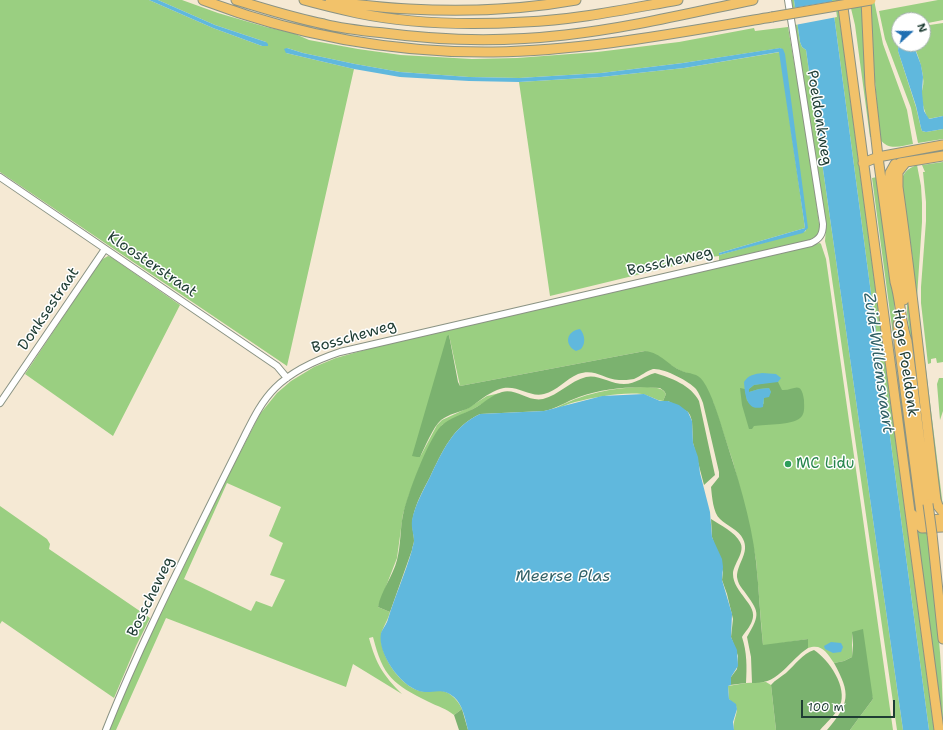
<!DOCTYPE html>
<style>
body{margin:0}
#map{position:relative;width:943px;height:730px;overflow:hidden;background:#f5e9d4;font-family:"Shantell Sans",sans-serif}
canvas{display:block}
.north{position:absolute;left:891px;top:12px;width:40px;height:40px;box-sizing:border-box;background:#fff;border:1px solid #a5b1ae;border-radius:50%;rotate:69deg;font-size:11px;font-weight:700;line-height:16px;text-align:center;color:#1f3d34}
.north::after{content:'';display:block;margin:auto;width:14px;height:18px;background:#1f6fb2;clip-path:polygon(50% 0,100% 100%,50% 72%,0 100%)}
.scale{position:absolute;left:801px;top:700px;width:94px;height:18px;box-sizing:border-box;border:2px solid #1f3d34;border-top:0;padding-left:5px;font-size:12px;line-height:14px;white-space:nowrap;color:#1f3d34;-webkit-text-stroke:3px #fff;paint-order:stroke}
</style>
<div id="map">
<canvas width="943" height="730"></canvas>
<div class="north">N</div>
<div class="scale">100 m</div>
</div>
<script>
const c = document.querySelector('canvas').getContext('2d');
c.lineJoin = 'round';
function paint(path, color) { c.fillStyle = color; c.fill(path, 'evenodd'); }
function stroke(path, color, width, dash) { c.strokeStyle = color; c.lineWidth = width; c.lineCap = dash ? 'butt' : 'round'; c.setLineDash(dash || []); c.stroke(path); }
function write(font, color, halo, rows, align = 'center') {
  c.font = font + ' "Shantell Sans",sans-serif'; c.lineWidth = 3; c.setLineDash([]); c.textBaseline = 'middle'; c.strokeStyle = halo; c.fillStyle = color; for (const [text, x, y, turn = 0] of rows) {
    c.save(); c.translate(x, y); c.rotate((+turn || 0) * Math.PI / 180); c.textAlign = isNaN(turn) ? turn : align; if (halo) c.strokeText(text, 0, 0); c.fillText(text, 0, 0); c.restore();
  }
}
paint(new Path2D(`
 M0,0H149L213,28L262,46L266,42L215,25L158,0H182L218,13L266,27L293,33L309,40L358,49L401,55L472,59L517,58L597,52L679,42L754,28L755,31L788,27L808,144L820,230L817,236L810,240L719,262V256L711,257L550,296L519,82L601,77L684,68L780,52L805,228L719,253V255L806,231L781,48L683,63L601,73L519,78L469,77L400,72L355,64L303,53L287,48L286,53L354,69L287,366L0,172Z
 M790,0H794L800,42L802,47L806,50L903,730H897L829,258L825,241L826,228L825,221Z
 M832,0H837L934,730H929Z
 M849,0H861L873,137H870L855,25Z
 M868,0H874L883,44L907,110L913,144C901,146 888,151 880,139Z
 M938,0H943V20L923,24V20H899L898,51L916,107L921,128L922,131L926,132L943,129V139L918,143L911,108L885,39L879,11Z
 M943,23V116L928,119C924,110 921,101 922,91C923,86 924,82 923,78C922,66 918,55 913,44H923V26Z
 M943,162V362L937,363L936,358L931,359V363L928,364L921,303V287L926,221V202L923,172H925L922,165Z
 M917,165L921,186L922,203V222L917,297L943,507L939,497L913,278V261L902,183C902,173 907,169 917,165Z
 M877,177L894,295L896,341L916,507L872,178Z
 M896,195L915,355H913L907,313V297Z
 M820,243L821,244L826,259L893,730H850L873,699L852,632V657L844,661L834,663C827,653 822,643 808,648V639L763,646L756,560L747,516L733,462L713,402L687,373L681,371L645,351L460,386L449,335L420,457L437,425L442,420L468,408L487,396L500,393L475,408L442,425L420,466L409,495L403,514L397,558L378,607L390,612C388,620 382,629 381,635C380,656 400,686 420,691C425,692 430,690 436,690C448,690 457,698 462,709L454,715C447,709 437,706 429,702C393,684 383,677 373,637L369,638C376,664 383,675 402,694L353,664L346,687L166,618L116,730H109L132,674L149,637L230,472L260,414L277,393L291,381L314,367L336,358L404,339ZM227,483L281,507L269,536L283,543L270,575L285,580L272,607L256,601L251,611L184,579Z
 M108,256L111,257L180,305L113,436L25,374L101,260Z
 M939,378H943V411L940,420L937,384Z
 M648,387C655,388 662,387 666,394L663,401C655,400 649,395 642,394C621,392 596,397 575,402C567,404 560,408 552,410C582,393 614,387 648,387Z
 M0,506L47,539L50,544L49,549L150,618L136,646L114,698L2,621L0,624Z
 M927,531C935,596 943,661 943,727L917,532Z
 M766,682L771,685L776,730H734C732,720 739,713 736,706C735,703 731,702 729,699L728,686L746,683Z`), '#9acf81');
paint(new Path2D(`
 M449,335L458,382L460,386L645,351C662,353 667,365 682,371C689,374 698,373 703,381C712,394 719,418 724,434C737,475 751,518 756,561C759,589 760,617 763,645L808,639V648C788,661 779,685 752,683L751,657L747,637C761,613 759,612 744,591C740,586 738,583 737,577C737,563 750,553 743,539C739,530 727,526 720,519C713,513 712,496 711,487L719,477V472L703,403C701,398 699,393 696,389C689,381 664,368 653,369C646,371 641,376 634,379C629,380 624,380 619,380C603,379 595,368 578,374C566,379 557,391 544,394C528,398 516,382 497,390C487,394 478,402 469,408C460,412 449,414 441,420C433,427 425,447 420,457H417L412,456L447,336Z
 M655,373C671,378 691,385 699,401L713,466L715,475L704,485L693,443L692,421L690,415L688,412L668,401H663L666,394L664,391L660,388C632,386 605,388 579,397C567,401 556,409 544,411L480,414C453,426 442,452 430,477C423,490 416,503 413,517C411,525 414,534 414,541C414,544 412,547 412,550L390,612L378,607C381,591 393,576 397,560C401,545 400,529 403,515C407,495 428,440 441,426C449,418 463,414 473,409C483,404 491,395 502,392C516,388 528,402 543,399C559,395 570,381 586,377C598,374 611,384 624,384C636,384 644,376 655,373Z
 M770,382H778L782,390C794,391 801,379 804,400C804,405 805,412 802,416C795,426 766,424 754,426L752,429H749L742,405L740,388L745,389L747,401L764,404V398L771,392L769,388L759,389L749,392V389L754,385Z
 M711,519C720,525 735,532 740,542C746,552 733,564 733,574C733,593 759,605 752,621C750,627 745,632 742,637C747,652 747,667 746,683L730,685L731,677L737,669L738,656L731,637L733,619L727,594L722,580L723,572L712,537Z
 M863,629L873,699L850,730H827C850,703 851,694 834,663L844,661L852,657L853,645L852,632Z
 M814,650C829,660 848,687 840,706C835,715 827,722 820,730H776L771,685C775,680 781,677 786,673C796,664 802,654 814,650Z
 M462,709L468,730H459L454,715Z`), '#7bb26f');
paint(new Path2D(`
 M149,0H158L215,25L266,42L268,44V46H262L213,28Z
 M794,0H832L929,730H903L806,50L802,47L800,42Z
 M899,39V44H913L921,65L923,77L922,92L923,102L924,111L929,119L943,116V129L926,132L922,131L921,128L916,106L898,51Z
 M287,48L303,53L355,64L400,72L469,77L519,78L601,73L683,63L780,48L783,49L785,54L808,228L803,233L719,255V253L805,228L779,52L684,68L601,77L519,82L469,81L400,77L354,69L286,53L284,49Z
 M580,329C585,335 586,343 581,349L576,351C564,345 566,331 580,329Z
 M762,373L776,374L781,378L778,382L754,385L749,389V392L759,389L769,388L771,392L769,397L764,398L763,407C746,412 745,394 744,382C748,375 755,374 762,373Z
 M644,394L660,401H668L679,405L688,412L692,421L693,443L698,457L700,473L710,512L712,537L722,559L723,567L722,580L732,614L731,637L737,650L738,666L731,677V685L728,686L729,699L736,704L737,709L733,722L734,730H468C465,719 463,705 454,697C440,686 432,695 419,691C400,685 377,653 381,633C383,628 387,624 388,619C395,596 405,574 412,550C412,547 414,544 414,541C414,534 411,529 412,520C415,505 423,491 430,477C442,452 453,426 480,414L544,411L602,396Z
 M831,642L841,643L843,647L841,652L833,653L825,649L824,646Z`), '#60b8dd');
paint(new Path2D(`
 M835,1L837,17L795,25L793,8Z`), '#f5e9d4');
const minor = new Path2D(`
 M0,177L277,366L287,378
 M0,403L105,249
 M106,730C139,647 180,566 220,485C228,469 236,453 244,437C253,419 261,402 275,388C293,370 316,360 340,352L811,243C820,239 823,234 823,224L788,0`);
const highway = new Path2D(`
 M203,0C295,35 394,53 493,52C586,51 681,32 772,17
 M236,0C265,9 294,18 324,24C343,29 364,31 384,33C444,41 504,42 565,35C628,28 690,13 753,0
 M304,0C322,5 339,9 357,13C410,24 471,25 524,22C576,20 627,9 678,0
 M842,0L939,730
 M866,0L870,85L878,157L895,282C901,301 900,322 907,341L928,504
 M330,2C356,4 383,8 409,9C464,12 521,10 576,0
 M906,162L898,172V187C913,291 923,395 936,500L938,506L943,512
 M863,163L878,157L943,145
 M900,163L943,156
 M895,164L890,173L889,182L904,300
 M898,324L899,344L921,513L926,520L943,519
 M912,514L917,523L922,528L943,527
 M932,534L943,639`);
stroke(minor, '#8a9384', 8);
stroke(highway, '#8a9384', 11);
stroke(minor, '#fff', 6);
stroke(highway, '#f2c26a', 9);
const highwayBridge = new Path2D(`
 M772,17L871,0
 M928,504L932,534`);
stroke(highwayBridge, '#8a9384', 11, []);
stroke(highwayBridge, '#f2c26a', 9);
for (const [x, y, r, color] of [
 [788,464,4,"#2e9e5b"]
]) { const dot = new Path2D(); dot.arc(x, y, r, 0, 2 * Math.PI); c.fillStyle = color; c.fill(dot); stroke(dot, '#fff', 1.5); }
write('15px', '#1f3d34', '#fff', [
 ["Poeldonkweg",819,118,81],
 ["Bosscheweg",670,262,-13],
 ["Kloosterstraat",152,265,34],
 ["Donksestraat",49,309,-56],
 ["Bosscheweg",354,337,-16],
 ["Hoge Poeldonk",905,363,82],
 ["Bosscheweg",151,597,-64]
]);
write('15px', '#27864d', '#fff', [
 ["MC Lidu",796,464]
], 'left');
write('italic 16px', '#326267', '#fff', [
 ["Zuid-Willemsvaart",878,363,82],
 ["Meerse Plas",563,577]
]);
</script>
